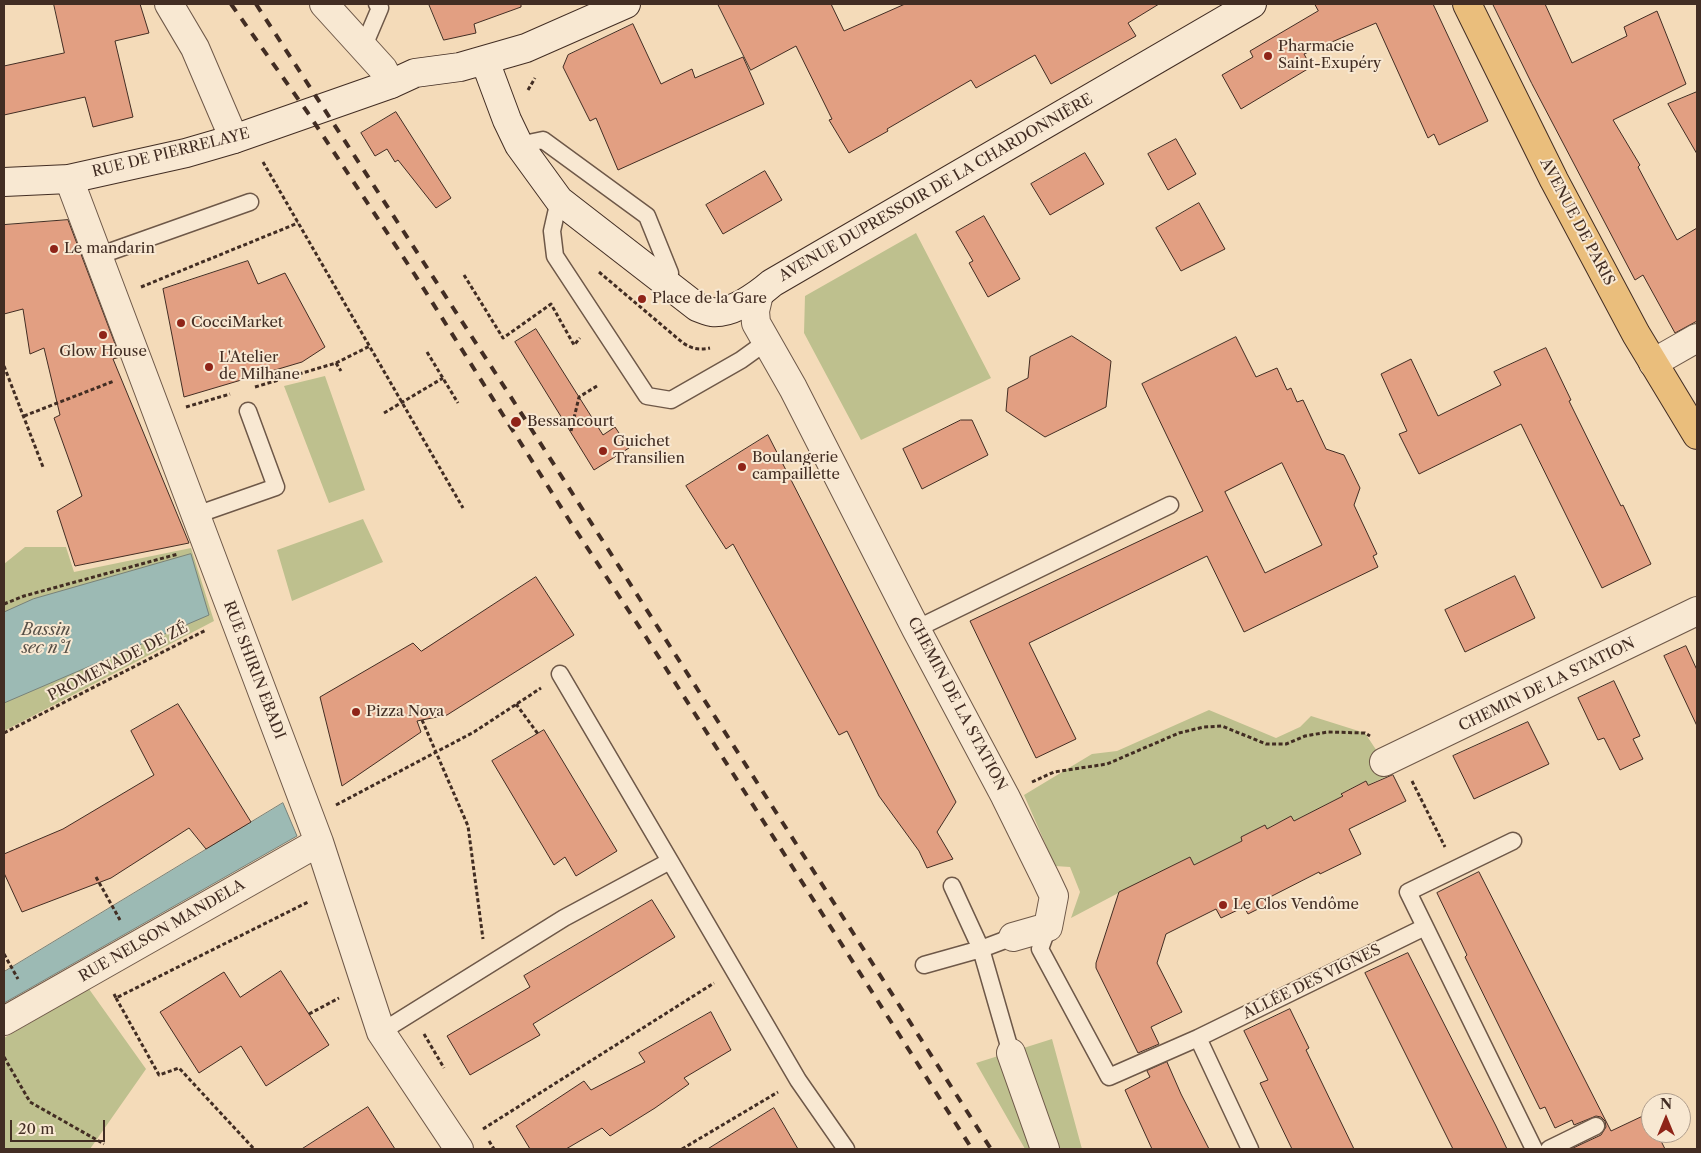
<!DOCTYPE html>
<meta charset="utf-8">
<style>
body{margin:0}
#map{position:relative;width:1701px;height:1153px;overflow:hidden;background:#f4dbb9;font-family:"Libre Caslon Text",serif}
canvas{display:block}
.frame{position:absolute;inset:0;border:5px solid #422d23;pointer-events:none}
.north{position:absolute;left:1641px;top:1093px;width:50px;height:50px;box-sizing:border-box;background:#f8e8d2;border:1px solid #af9d8c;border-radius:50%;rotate:0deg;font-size:14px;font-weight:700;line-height:20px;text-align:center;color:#422d23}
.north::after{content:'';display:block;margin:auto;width:18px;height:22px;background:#8f2418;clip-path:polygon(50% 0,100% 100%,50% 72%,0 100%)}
.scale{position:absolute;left:10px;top:1120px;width:95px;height:22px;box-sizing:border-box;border:2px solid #422d23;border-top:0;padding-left:6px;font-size:15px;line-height:18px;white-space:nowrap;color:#422d23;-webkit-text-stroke:4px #f8e8d2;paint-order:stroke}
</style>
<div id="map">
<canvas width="1701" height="1153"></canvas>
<div class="frame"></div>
<div class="north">N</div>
<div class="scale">20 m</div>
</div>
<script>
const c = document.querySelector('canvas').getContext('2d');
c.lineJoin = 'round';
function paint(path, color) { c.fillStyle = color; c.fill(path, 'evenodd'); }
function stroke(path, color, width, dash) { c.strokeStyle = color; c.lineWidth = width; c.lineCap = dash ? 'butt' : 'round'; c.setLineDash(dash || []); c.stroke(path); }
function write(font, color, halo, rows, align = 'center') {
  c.font = font + ' "Libre Caslon Text",serif'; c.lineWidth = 4; c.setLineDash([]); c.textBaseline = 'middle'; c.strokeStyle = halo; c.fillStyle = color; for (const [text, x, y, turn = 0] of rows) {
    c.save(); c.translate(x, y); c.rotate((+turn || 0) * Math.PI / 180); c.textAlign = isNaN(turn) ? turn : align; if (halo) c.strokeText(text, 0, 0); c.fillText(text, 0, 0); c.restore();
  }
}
paint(new Path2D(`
 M916,233L991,378L861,440L804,333L805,296Z
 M325,376L365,490L329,503L284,386Z
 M363,519L383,562L292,601L277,550Z
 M25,547H66L74,572L191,548L214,621L4,731V564Z
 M1209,710L1276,738L1300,727L1311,716L1365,733L1392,774L1368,785L1366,781L1342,793L1343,796L1294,821L1291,816L1267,829L1265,825L1241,837L1242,841L1194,865L1190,857L1124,890L1071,918L1080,892L1070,867L1055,866L1024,795L1092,754L1117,751Z
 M89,989L146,1069L90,1149H4V1038Z
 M1052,1039L1082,1149H1025L976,1063Z`), '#bec08e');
const water = new Path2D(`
 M191,554L209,615L4,703V612L33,599Z
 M283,803L297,836L4,1003V972Z`);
paint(water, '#9cbab4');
stroke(water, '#78827a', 1);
const building = new Path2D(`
 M54,4H140L149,33L115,41L133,117L93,127L85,97L4,115V66L64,53Z
 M429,4H521V7L474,24L476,33L444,40Z
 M718,4H831L844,31L905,4H1159L1128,23L1136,36L1051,84L1035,55L976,88L971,80L887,129L888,131L849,153L829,120L832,119L796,46L751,70Z
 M1315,4H1433L1488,121L1439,145L1434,134L1428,138L1376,23L1304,54L1311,67L1241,109L1222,75L1253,57L1250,51L1318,11Z
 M1493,4H1545L1572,63L1627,36L1624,27L1657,11L1686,84L1613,120L1640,165L1638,167L1677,240L1697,228V321L1675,333L1643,275L1635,280L1532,84Z
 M633,24L661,84L692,69L695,78L743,57L764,104L618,170L596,118L590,121L563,67L568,55Z
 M1697,92V154L1668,104Z
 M396,112L451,198L436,208L398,160L395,162L387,149L375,156L361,133Z
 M1176,139L1196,174L1168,190L1148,154Z
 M1085,153L1104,184L1050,215L1031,184Z
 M765,171L782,200L723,234L706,205Z
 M1199,203L1225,249L1181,271L1156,228Z
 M984,216L1020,279L988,297L969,263L973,261L956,232Z
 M68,220L120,357L113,359L189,543L75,566L57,511L82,496L54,418L60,415L44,348L30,354L23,309L4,314V225Z
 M248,261L258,284L285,273L325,347L302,362L184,397L163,289Z
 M536,329L603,435L615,427L629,448L594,470L515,342Z
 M1072,336L1111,361L1106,407L1045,437L1006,411L1008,388L1028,378L1030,357Z
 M1236,337L1256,377L1277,368L1287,390L1291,388L1297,402L1303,400L1326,449L1344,455L1360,488L1354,505L1377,554L1373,556L1378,567L1244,632L1207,556L1029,643L1076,739L1036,758L970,621L1203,511L1142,384ZM1282,463L1322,545L1265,573L1225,492Z
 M1546,348L1571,400L1569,401L1621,506L1623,505L1651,564L1602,588L1521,424L1419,474L1399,434L1407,431L1381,374L1411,359L1438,416L1501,385L1494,372Z
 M961,420H972L988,455L922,489L903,449Z
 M768,435L956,802L937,832L953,859L927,868L919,851L879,796L847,731L839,735L733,544L726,549L686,486Z
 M1515,576L1535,618L1465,652L1445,610Z
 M536,577L574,635L447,715L417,721L421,732L342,786L320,697L413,643L421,651Z
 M1686,646L1697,670V726L1664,656Z
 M1614,681L1640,736L1633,739L1643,759L1620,770L1604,738L1598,740L1578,698Z
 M178,704L251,822L206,849L189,828L111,878L22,912L4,873V854L63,829L154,775L131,731Z
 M1528,722L1549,764L1474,799L1453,756Z
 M544,730L617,851L576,876L565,857L554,865L492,761Z
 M1393,775L1406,801L1349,829L1361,854L1320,874L1319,872L1270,897L1272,902L1248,914L1244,907L1221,918L1216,909L1166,934L1157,963L1182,1012L1151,1027L1159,1044L1138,1053L1096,968V963L1119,892L1190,857L1194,865L1242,841L1241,837L1265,825L1267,829L1291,816L1294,821L1343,796L1341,794L1366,781L1368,785Z
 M1479,872L1611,1131L1647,1114L1651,1121V1133H1657L1665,1149H1571L1601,1135L1606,1127L1605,1121L1601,1117L1596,1116L1574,1125L1572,1120L1555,1128L1545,1107L1540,1109L1465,957L1467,955L1437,893Z
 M652,900L675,937L533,1024L540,1035L470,1075L447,1036L530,987L524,976Z
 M1408,953L1496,1126L1507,1149H1453L1365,973Z
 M281,971L329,1045L266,1086L241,1046L199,1073L160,1012L224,972L240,997Z
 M1290,1009L1309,1048L1306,1050L1354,1149H1292L1260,1083L1268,1080L1244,1031Z
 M711,1012L731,1050L684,1078L689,1084L655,1108L610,1136L602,1128L566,1149H530L516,1126L584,1081L591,1090L645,1062L639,1053Z
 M1167,1062L1181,1094L1209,1149H1152L1125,1090L1150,1077L1147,1071Z
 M368,1107L395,1149H302Z
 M774,1108L798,1149H708Z`);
paint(building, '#e29f82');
stroke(building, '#422d23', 1);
const lane = new Path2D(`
 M363,48L380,8L377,4
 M519,145L543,140L647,216L670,273L669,286
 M559,200L552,231L555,256L647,396L671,400L741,360L766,342
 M98,256L250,202
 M196,515L276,487L248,411
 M916,629L1170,505
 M560,674L670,861
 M1513,841L1408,892L1534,1149
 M952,886L981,949L1011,1053
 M1048,927L1040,949L1109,1077L1198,1038L1425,927
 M924,965L981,949L1013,937
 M381,1032L564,918L670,861L798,1080L846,1149
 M1198,1038L1250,1149
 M1549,1149L1596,1126`);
const street = new Path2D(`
 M169,4L195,48L234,139
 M324,4L383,69L391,84
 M69,179L319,842L381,1032L459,1149
 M759,294L755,311L756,323L793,388L916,629L1005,796L1046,879L1054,896L1048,927L1013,937
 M1653,363L1697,338
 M1384,762L1697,611
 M4,1021L319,842
 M1011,1053L1045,1149`);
const secondary = new Path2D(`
 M485,61L507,120L519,145L559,200L697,307C702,309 707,311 712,312C732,314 758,295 772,283L1252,4
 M4,182L69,179L186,153L234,139L391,84L415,73L460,67L526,48L626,4`);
const primary = new Path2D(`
 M1467,4L1554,180L1636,334L1697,435`);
stroke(lane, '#6e5848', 19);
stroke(street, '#6e5848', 30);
stroke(secondary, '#422d23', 30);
stroke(primary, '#422d23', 30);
stroke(new Path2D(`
 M528,90L535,78
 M263,162L463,508
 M599,272L683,343C692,349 699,350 710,348
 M464,275L503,338L551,304L574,345L580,338
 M141,287L298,223
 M427,352L458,403
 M336,363L341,371
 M4,366L43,467
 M255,387L336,363L370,346
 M186,407L230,394
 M384,413L443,378
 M24,416L114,381
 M571,431L579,397L597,386
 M4,604L24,596L178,554
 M516,704L538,734
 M422,720L468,826L483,939
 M4,733L206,630
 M1412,781L1445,847
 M1032,782L1054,772L1107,764L1179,733L1204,727L1222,726L1266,744H1286L1305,736L1328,732L1365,733L1370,736
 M336,805L474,732L541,688
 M96,877L120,920
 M4,954L18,979
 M114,994L116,998L308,902
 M116,998L159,1075L179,1068L254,1149
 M309,1014L339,998
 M424,1034L444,1068
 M4,1057L30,1102L104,1144
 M483,1129L714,983
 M489,1141L494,1149
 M682,1149L778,1092`), '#422d23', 3, [4, 2.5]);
stroke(lane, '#f8e8d2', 16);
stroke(street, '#f8e8d2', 28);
stroke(secondary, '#f8e8d2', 28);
stroke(primary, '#eabe7c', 28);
stroke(new Path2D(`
 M231,4L308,113L415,275L571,523L646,637L972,1149
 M256,4L507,391L991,1149`), '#422d23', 4, [9, 9]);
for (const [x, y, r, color] of [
 [1268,56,5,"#8f2418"],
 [54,249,5,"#8f2418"],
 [642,299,5,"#8f2418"],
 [181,323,5,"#8f2418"],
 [103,335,5,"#8f2418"],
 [209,367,5,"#8f2418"],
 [516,422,6,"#8f2418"],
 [603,451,5,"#8f2418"],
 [742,467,5,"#8f2418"],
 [356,712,5,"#8f2418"],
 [1223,905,5,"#8f2418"]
]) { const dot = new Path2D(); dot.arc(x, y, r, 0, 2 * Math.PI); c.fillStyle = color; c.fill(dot); stroke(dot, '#f8e8d2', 2); }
write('15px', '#422d23', '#f8e8d2', [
 ["Pharmacie",1278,47],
 ["Saint-Exupéry",1278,64],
 ["Le mandarin",64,249],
 ["Place de la Gare",652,299],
 ["CocciMarket",191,323],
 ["Glow House",103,352,"center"],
 ["L'Atelier",219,358],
 ["de Milhane",219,375],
 ["Bessancourt",527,422],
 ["Guichet",613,442],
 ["Transilien",613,459],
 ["Boulangerie",752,458],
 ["campaillette",752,475],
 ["Pizza Nova",366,712],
 ["Le Clos Vendôme",1233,905]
], 'left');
write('15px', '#422d23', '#f8e8d2', [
 ["RUE DE PIERRELAYE",171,153,-14],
 ["AVENUE DUPRESSOIR DE LA CHARDONNIÈRE",936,188,-30],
 ["AVENUE DE PARIS",1577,222,62],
 ["PROMENADE DE ZÉ",118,662,-27],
 ["RUE SHIRIN EBADI",254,670,69],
 ["CHEMIN DE LA STATION",1547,685,-26],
 ["CHEMIN DE LA STATION",957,704,62],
 ["RUE NELSON MANDELA",162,931,-30],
 ["ALLÉE DES VIGNES",1312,982,-26]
]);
write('italic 16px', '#585047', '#f8e8d2', [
 ["Bassin",46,630],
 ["sec n°1",46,648]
]);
</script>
